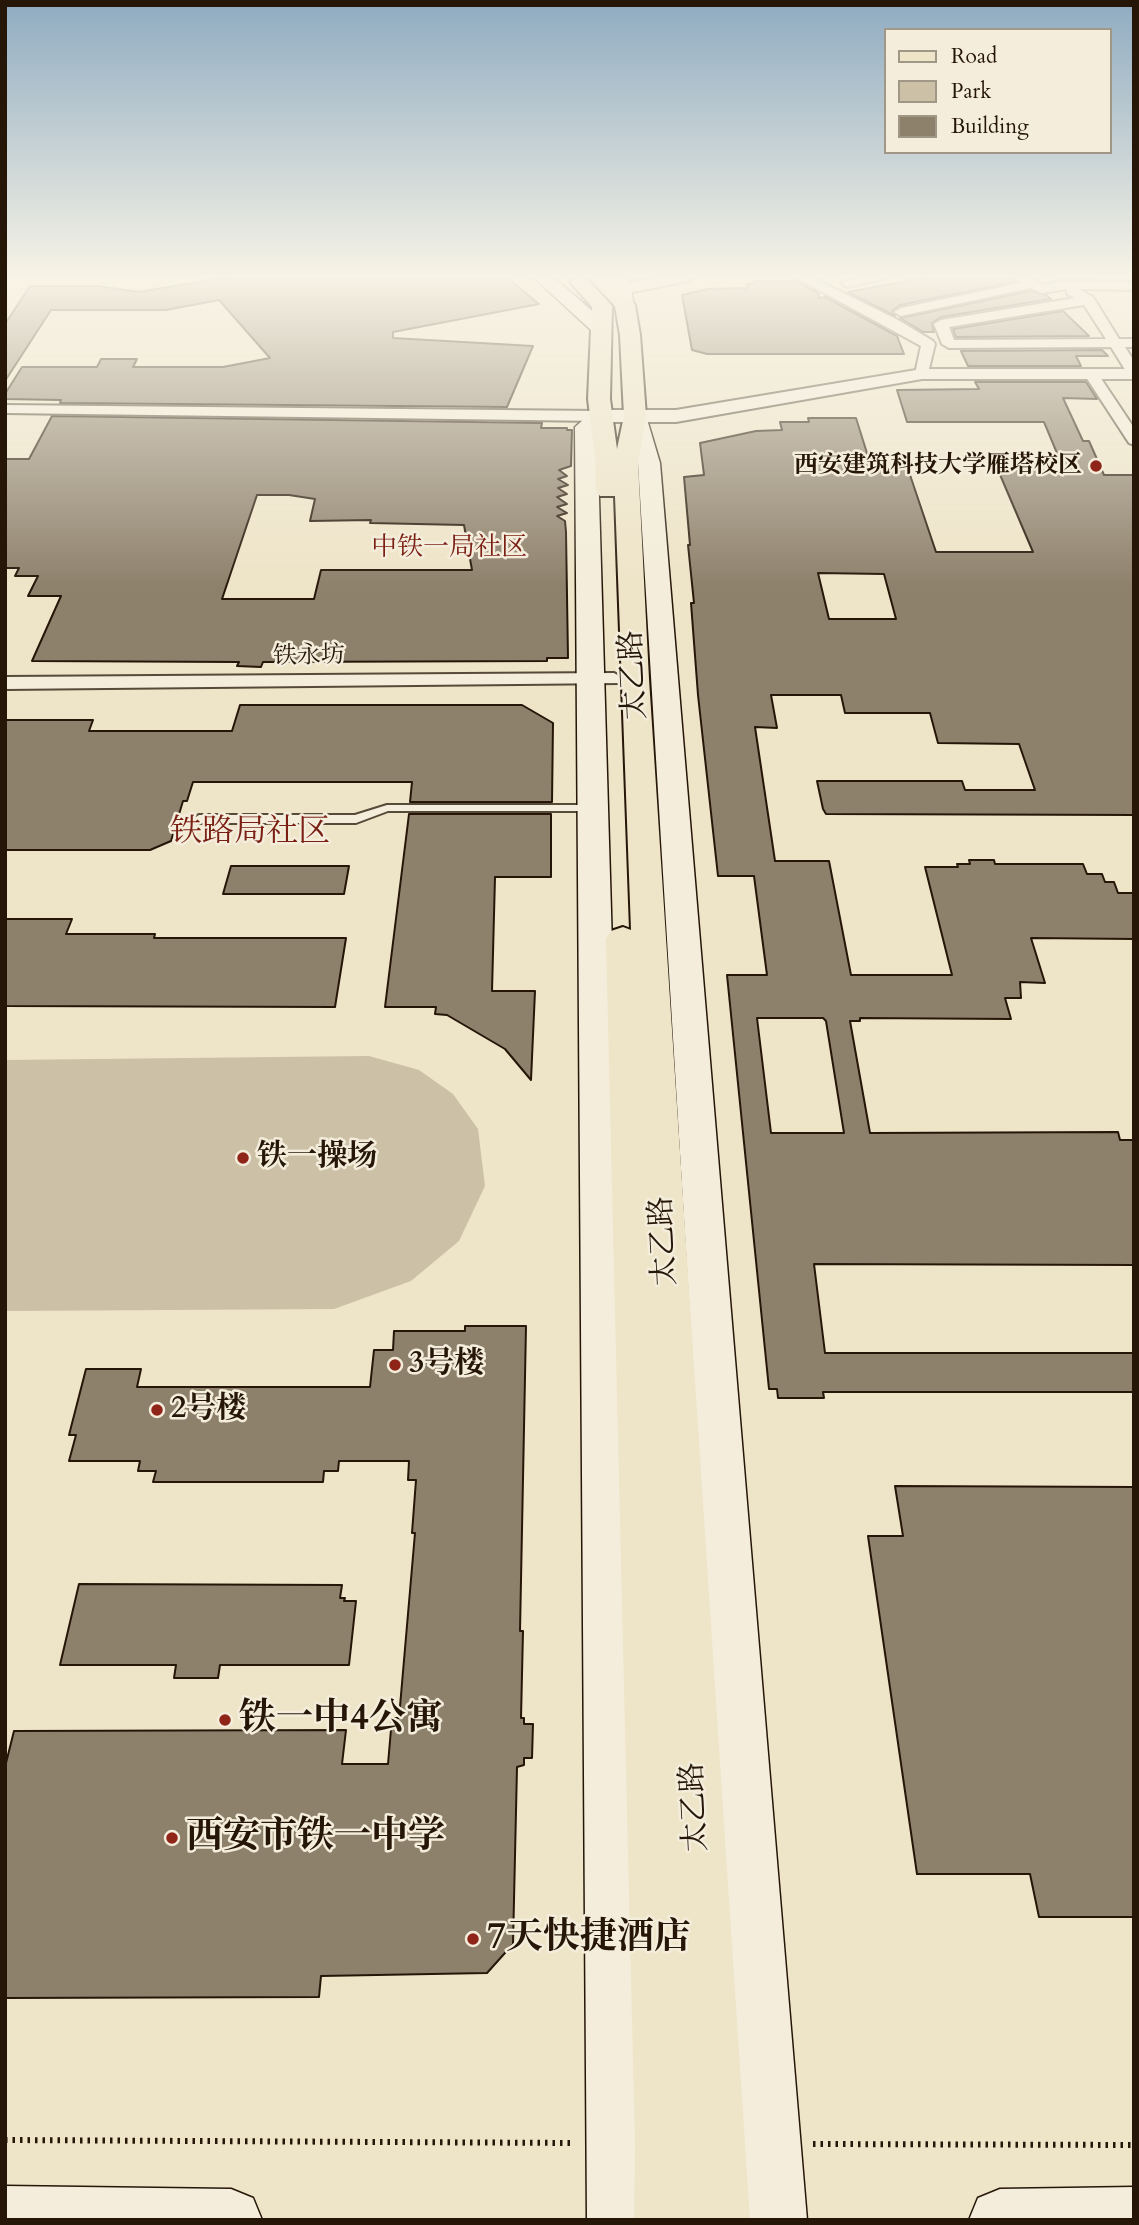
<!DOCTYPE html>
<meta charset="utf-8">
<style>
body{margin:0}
#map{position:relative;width:1139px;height:2225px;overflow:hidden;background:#eee4c8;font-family:Cardo,serif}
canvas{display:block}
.frame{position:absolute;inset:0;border:7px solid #251608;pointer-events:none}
.legend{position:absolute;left:884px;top:28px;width:228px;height:126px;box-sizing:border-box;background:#f4eddb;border:2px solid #a19787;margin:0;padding:9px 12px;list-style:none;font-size:21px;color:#251608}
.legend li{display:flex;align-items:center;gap:14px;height:35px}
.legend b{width:35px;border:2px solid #a19787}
</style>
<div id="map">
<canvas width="1139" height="2225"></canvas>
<div class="frame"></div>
<ul class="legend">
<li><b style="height:9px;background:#eee4c8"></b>Road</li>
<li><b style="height:19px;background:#ccc1a7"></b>Park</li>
<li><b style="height:19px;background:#8e816c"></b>Building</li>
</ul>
</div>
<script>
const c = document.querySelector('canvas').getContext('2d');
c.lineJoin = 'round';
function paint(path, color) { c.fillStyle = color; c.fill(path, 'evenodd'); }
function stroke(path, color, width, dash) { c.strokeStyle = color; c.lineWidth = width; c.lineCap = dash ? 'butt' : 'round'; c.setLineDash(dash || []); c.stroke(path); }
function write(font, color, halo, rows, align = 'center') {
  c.font = font + ' Cardo,"Noto Serif SC",serif'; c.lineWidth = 5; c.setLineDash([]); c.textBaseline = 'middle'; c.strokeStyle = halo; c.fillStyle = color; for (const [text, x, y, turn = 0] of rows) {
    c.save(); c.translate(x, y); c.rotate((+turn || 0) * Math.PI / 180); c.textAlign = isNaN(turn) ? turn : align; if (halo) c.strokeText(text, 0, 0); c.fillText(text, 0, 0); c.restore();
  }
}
paint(new Path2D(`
 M369,1056L419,1070L453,1094L478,1129L485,1186L459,1241L411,1281L334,1309L5,1311V1060Z`), '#ccc1a7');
const building = new Path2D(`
 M235,276H505L539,304L393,332V338L533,346L507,407L60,403L61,400L5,399V394L22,367H97L101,359H137L133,367H223L270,358L219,300L166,310H51L5,381V324L30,286H97L139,292Z
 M933,276H1010L1015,282L900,305L892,311L895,316L848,292Z
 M753,281H796L818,293L819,298L825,297L897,336L904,354H707L692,350L682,295L708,289L748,288L747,284H754Z
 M1031,291L1046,295L1051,299L941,317L932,323L934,332H923L900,318Z
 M1063,311L1089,336L956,337L953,329Z
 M1102,350L1108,356H1076L1081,366H968L961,351Z
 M975,382H1086L1097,399L1063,398L1083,441H1089L1104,475H1134V815L826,814L823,809L817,781H962L965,790H1035L1019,744L938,743L930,713H845L841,695H771L777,728L755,727L775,861H829L851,975H952L925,867H958L957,864H970L969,860H994L995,864H1083L1087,874H1102L1105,882H1114L1118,893H1134V939L1031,938L1045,983L1020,982L1021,998H1005L1011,1019L860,1018V1021H850L870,1133L1118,1132L1120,1140H1134V1265L814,1264L825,1353H1134V1392H823L824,1398H778L777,1389H769L727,975H767L754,876H718L698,695L691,603H694L688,545H690L684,477L704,475L700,443L756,431L782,430L780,422H809L808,418H856L872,469H908L936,552H1033L998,470H1064L1044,422H907L897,390L979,389ZM818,573L884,574L896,619H829ZM757,1018H823L826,1021L844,1133H771Z
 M52,416L542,423L541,428H567V430H572L571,466L559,470L567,476L558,479L568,485L558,488L567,494L557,497L567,504L557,507L567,513L557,516L565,521L566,532L568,658H547V661L263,662L261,667L237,666L239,662L32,661L61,596H28L38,576H15L19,568H5V459H29ZM257,495H289L315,499L310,521L371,520L370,523L464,525L472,570H321L314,599H222Z
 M240,705H522L553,723L552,802H410L412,782H193L187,801H183L171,841L150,850H5V720H93L89,731H232Z
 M409,814H551V877H495L492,991H535L531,1080L505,1049L447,1015L435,1014L436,1007H385Z
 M231,866H349L344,894H223Z
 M5,919H72L66,934H155L154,938H346L335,1007L5,1006Z
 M465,1326H526L520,1631H523L521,1718H524V1724H533L532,1758H524V1765L517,1767L513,1944L487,1973L321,1976L319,1997L5,1998V1767L14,1731L346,1730L342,1764H388L392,1718H399L415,1533H412L416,1480H408L409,1461H339L338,1471H324L323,1482H153L156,1471H138L140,1461H69L76,1435H69L86,1369H141L137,1387H370L374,1350H393L394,1331H465Z
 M895,1486L1134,1487V1917H1039L1030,1874H917L868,1536H903Z
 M79,1584L342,1585L340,1598H345L344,1601H356L349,1665H220L218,1678H174L176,1665H60Z`);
paint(building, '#8e816c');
stroke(building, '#251608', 2);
const service = new Path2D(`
 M387,805H594L600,808L594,811H388L356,823H199L193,819L199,815H355Z`);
const minor = new Path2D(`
 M793,276H809L898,320L933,341L935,344L927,377H917L915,374L921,346Z
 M862,276H886L885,279L847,287L841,283Z
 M1013,276H1027L1044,285L1061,281L1134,282V290L1078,289L1093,297L1119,339H1134V347H1125L1134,361V377L1129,376L1111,347L949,348L942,344L934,324L941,320L1075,298L1067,294V289L1042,293L1031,288L901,316L894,312L901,308L1021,283ZM1084,305L1106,339L954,340L949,327Z
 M1091,370L1096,371L1134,428V445L1129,443L1084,374Z
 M5,405L599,411L607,416L599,421L5,413Z
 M614,673L624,679L621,683L5,689V677Z`);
const tertiary = new Path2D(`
 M665,276H697L689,281L623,294L615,289L617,285Z
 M922,369H1134V379H922L676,422H599L589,416L599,410H676Z`);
const secondary = new Path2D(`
 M532,276H552L606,323L609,327L606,331H592Z
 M604,276L629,278L634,305L632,309H618L614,284Z
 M599,410L606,412L610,416L597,429L649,2220H587L575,427L592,412Z
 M635,410L642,412L646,416L660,463L807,2220H745L638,463L624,416L628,412Z
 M5,2186L231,2189L253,2198L262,2220H5Z
 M1134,2187V2220H969L978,2198L1000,2189Z`);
const primary = new Path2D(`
 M579,276L586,278L612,306L610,399L617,449L624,416L620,335L615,306L587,276H608L617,283L635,305L640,335L646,416L638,463L649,679L750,2220H634L635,2144L606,939L611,931L623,927L631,930L615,496H600L596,491L595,458L588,399L592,307L570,282Z`);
stroke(service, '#574a38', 4);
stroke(minor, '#574a38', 4);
stroke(tertiary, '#574a38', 4);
stroke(secondary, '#251608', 3);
stroke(primary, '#251608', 4);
stroke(new Path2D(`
 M5,2140L573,2143
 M813,2144L1134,2145`), '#251608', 6, [2.5, 5]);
paint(service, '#f4eddb');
paint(minor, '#f4eddb');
paint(tertiary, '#f4eddb');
paint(secondary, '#f4eddb');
paint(primary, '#eee4c8');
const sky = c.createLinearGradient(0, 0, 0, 587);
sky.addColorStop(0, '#8fabc1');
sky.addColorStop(0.47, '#f7f3e6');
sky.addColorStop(1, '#f7f3e600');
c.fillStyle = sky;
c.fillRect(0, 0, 1139, 587);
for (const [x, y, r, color] of [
 [1096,466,7,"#8f2418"],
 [243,1158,7,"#8f2418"],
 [395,1365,7,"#8f2418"],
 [157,1410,7,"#8f2418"],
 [225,1720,7,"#8f2418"],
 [172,1838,7,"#8f2418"],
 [473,1939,7,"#8f2418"]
]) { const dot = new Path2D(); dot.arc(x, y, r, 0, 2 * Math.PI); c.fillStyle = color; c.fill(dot); stroke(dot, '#f4eddb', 2.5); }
write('bold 24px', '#251608', '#f4eddb', [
 ["西安建筑科技大学雁塔校区",1082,466]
], 'right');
write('24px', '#251608', '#f4eddb', [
 ["铁永坊",309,657,-1]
]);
write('26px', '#7a1f14', '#f4eddb', [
 ["中铁一局社区",449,549]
]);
write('30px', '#251608', '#f4eddb', [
 ["太乙路",635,675,-93],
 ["太乙路",665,1241,-93],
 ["太乙路",696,1807,-93]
]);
write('bold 30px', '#251608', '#f4eddb', [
 ["铁一操场",257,1158],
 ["3号楼",409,1365],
 ["2号楼",171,1410]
], 'left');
write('32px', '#7a1f14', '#f4eddb', [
 ["铁路局社区",250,834]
]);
write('bold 37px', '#251608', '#f4eddb', [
 ["铁一中4公寓",239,1720],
 ["西安市铁一中学",186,1838],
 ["7天快捷酒店",487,1939]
], 'left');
</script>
